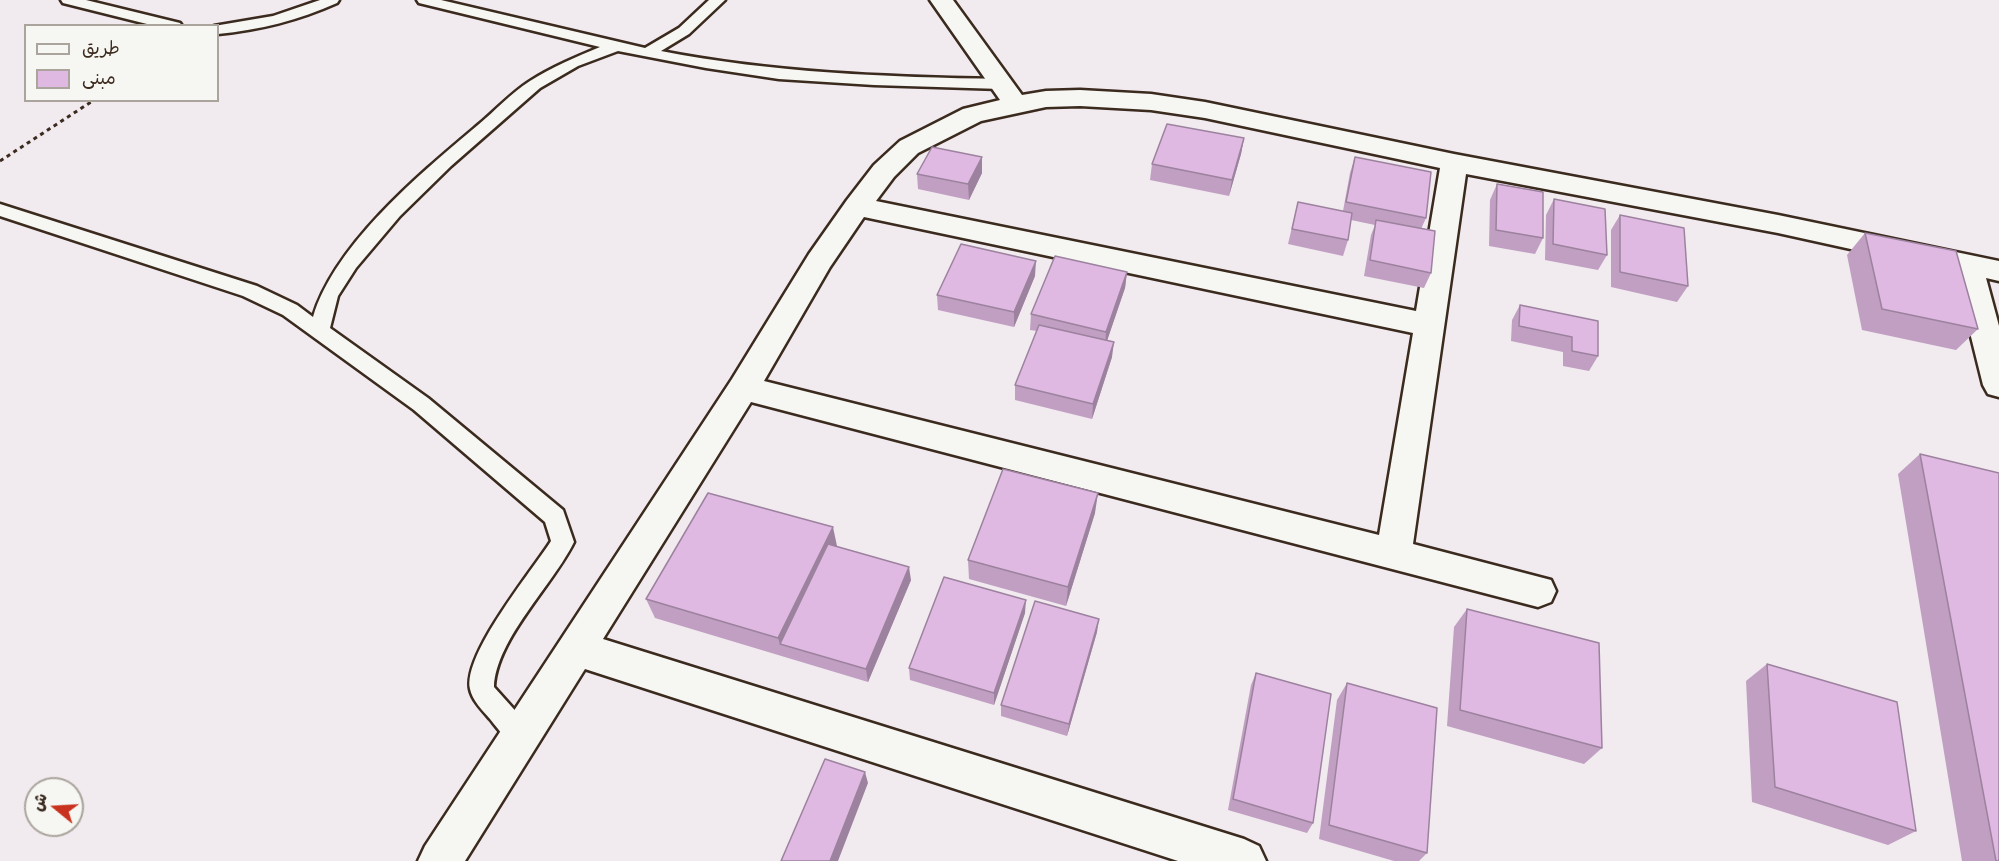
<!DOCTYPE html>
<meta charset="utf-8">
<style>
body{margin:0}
#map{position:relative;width:1999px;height:861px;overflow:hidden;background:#f1eaef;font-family:Mali,"Playpen Sans Arabic",sans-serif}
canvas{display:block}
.legend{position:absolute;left:24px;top:24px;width:195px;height:78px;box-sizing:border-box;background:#f6f6f2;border:2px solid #aba49d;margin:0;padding:8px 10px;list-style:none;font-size:18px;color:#3b2a1e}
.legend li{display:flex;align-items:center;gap:12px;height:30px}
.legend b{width:30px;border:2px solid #aba49d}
.north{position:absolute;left:24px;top:777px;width:60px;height:60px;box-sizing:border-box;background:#f6f6f2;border:2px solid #aba49d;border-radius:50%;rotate:288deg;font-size:16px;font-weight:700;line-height:24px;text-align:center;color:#3b2a1e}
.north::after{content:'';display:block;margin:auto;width:21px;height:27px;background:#c8321e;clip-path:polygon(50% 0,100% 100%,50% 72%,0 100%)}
</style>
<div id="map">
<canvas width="1999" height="861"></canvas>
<ul class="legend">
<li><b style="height:8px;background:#f6f6f2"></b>طريق</li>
<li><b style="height:16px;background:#dfb9e2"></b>مبنى</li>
</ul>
<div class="north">ش</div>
</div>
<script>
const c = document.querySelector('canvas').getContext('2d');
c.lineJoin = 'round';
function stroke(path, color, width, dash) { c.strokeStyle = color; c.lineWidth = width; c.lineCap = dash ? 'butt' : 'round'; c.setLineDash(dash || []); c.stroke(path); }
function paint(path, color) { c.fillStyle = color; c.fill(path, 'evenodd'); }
const service = new Path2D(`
 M61,0H86L180,23L182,26H155L63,3Z
 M320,0H339L337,3C299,20 260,30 218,34V26H214L273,16Z
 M417,0H441L645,48L679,28L709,0H725L689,34L661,51C774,73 887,77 1001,79L1009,84L1001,89L874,85L779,79L706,68L618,51L578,66L540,88L451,166L400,216L356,268L338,296L330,328L428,398L563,510L574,542C553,585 496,639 494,687L529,726L533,735L529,744L520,747C507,742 499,730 490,719C483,711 472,700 470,689C463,654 532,571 551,541L545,522L414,410L283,315L243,296L0,216V204L257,286L297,305L313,317C335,244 421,173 478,125C495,111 511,93 530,81C552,67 576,57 600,47L419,3Z`);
const minor = new Path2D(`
 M930,0H953L1022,95L1046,91L1080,90L1151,94L1205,102L1454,154L1778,215L1999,261V281L1986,278L1999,326V397L1988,394L1983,385L1955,272L1778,233L1466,174L1413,544L1551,580L1556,591L1551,602L1538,607L751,402L603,639L1244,839L1259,846L1266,861H1178L585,669L465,861H418L425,846L732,379L809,254L847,200L874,165L900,141L963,109L1000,100ZM1080,106L1151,110L1205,118L1440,168L1416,311L876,201L894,177L918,153L981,121L1046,107ZM864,217L1413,333L1379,535L764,381L830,267Z`);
stroke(service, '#3b2a1e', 5);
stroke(minor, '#3b2a1e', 5);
stroke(new Path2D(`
 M0,161L94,100`), '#3b2a1e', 3, [4, 4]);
paint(service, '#f6f6f2');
paint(minor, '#f6f6f2');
paint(new Path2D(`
 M1244,138L1241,154L1229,196L1150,180L1152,164Z
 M982,157V173L969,200L918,189L917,174Z
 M1355,157L1426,218L1421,229L1431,273L1424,288L1364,276L1371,235L1375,225L1351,220L1348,240L1343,256L1288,244L1298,202L1343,211L1350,173Z
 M1497,184L1543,238L1535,254L1489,246L1490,200Z
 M1554,199L1607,255L1598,270L1545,260L1546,215Z
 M1620,215L1688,286L1677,302L1611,287V230Z
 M1865,233L1978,329L1956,350L1862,330L1847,255Z
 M1127,272L1125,288L1107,340L1112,357L1092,419L1015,400V385L1037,331L1030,330L1031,314Z
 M1035,276L1014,327L938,310L937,295Z
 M1520,305L1598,321V356L1589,371L1563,366V352L1511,341L1512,320Z
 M1920,454L1999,861H1962L1898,474Z
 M1095,513L1066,606L969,579L968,560Z
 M837,547L911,580L868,682L655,618L646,599Z
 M1467,609L1602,748L1584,764L1447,726L1454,627Z
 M1025,613L994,705L910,680L909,668Z
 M1097,632L1067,736L1001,716V705Z
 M1767,664L1916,831L1888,845L1752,802L1746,681Z
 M1256,673L1313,823L1307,833L1228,810L1251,685Z
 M1347,683L1427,853L1419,861H1394L1319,839L1337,700Z`), '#c09fc2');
paint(new Path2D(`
 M1244,138L1241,154L1229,196L1232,180Z
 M982,157V173L969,200L968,184Z
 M1036,261L1035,276L1014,327V312Z
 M1127,272L1125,288L1105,347L1106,332Z
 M1114,342L1112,357L1092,419L1093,404Z
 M1098,493L1095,513L1066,606L1068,587Z
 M833,527L837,546L780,644L778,638Z
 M909,567L911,580L868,682L866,669Z
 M1026,600L1025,613L994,705V693Z
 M1099,619L1097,632L1067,736L1069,724Z
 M865,772L868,783L838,861H830Z`), '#9c829e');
const building = new Path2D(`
 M1167,124L1244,138L1232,180L1152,164Z
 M932,147L982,157L968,184L917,174Z
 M1355,157L1431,172L1426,218L1346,202Z
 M1497,184L1543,192V238L1496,230Z
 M1554,199L1605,209L1607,255L1553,244Z
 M1298,202L1352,213L1348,240L1292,229Z
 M1620,215L1684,228L1688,286L1620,272Z
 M1376,220L1435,231L1431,273L1370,260Z
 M1865,233L1956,251L1978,329L1882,309Z
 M961,244L1036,261L1014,312L937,295Z
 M1055,256L1127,272L1106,332L1031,314Z
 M1520,305L1598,321V356L1572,351V337L1519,326Z
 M1039,325L1114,342L1093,404L1015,385Z
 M1920,454L1999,473V861H1996Z
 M1003,469L1098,493L1068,587L968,560Z
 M708,493L833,527L778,638L646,599Z
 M828,544L909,567L866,669L780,644Z
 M944,577L1026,600L994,693L909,668Z
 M1035,601L1099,619L1069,724L1001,705Z
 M1467,609L1599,643L1602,748L1460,710Z
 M1767,664L1897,702L1916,831L1775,787Z
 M1256,673L1331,694L1313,823L1233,799Z
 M1347,683L1437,708L1427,853L1329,825Z
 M825,759L865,772L830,861H781Z`);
paint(building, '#dfb9e2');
stroke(building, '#9c829e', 1.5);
</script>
